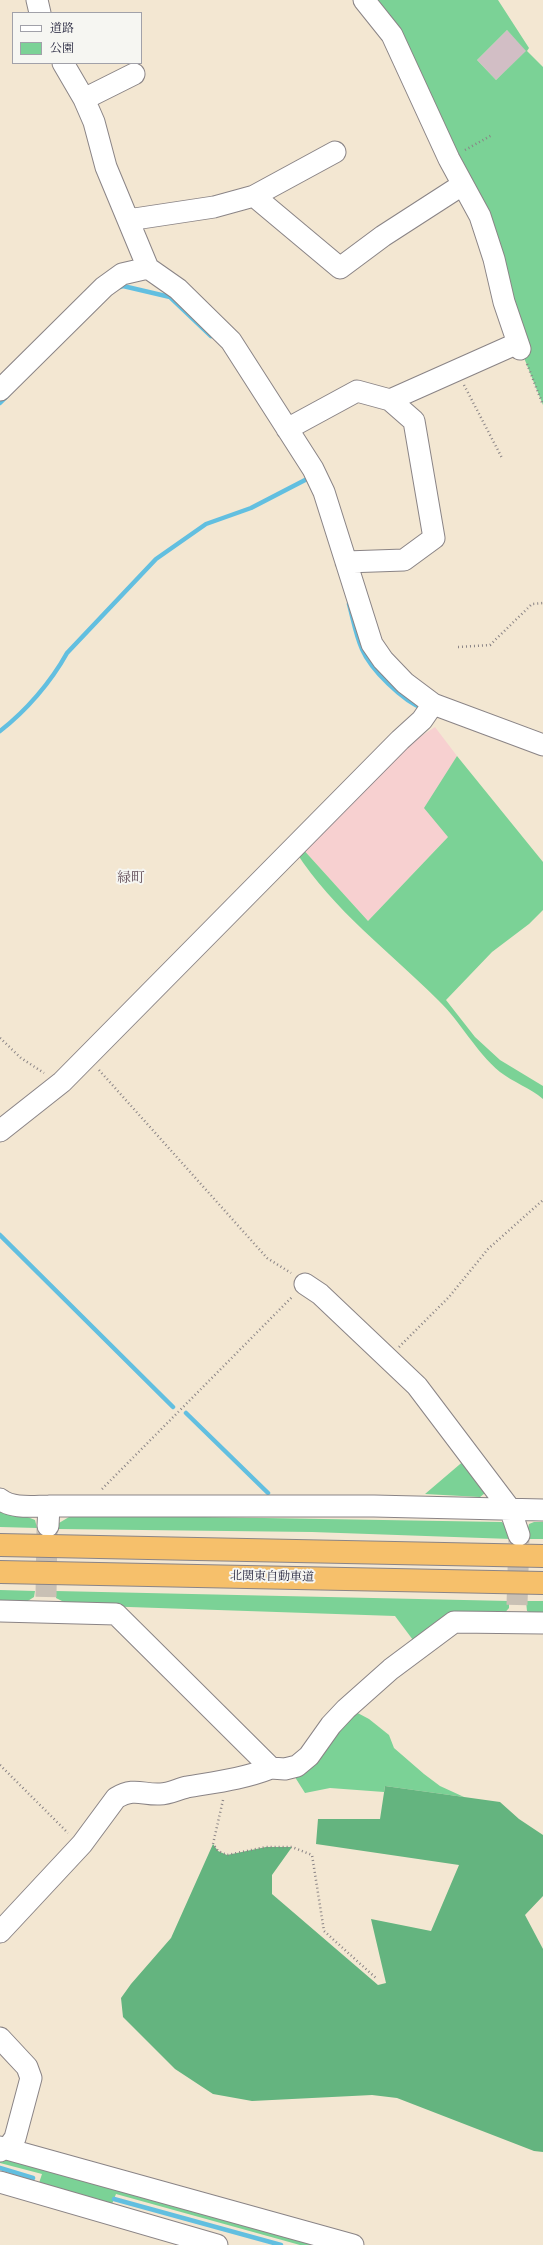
<!DOCTYPE html>
<meta charset="utf-8">
<style>
body{margin:0}
#map{position:relative;width:543px;height:2245px;overflow:hidden;background:#f3e7d2;font-family:"Sorts Mill Goudy","Noto Serif JP",serif}
canvas{display:block}
.legend{position:absolute;left:12px;top:12px;width:130px;height:52px;box-sizing:border-box;background:#f6f6f2;border:1px solid #a1a1a9;margin:0;padding:5px 7px;list-style:none;font-size:12px;color:#22223b}
.legend li{display:flex;align-items:center;gap:8px;height:20px}
.legend b{width:20px;border:1px solid #a1a1a9}
</style>
<div id="map">
<canvas width="543" height="2245"></canvas>
<ul class="legend">
<li><b style="height:5px;background:#fff"></b>道路</li>
<li><b style="height:11px;background:#7bd296"></b>公園</li>
</ul>
</div>
<script>
const c = document.querySelector('canvas').getContext('2d');
c.lineJoin = 'round';
function paint(path, color) { c.fillStyle = color; c.fill(path, 'evenodd'); }
function stroke(path, color, width, dash) { c.strokeStyle = color; c.lineWidth = width; c.lineCap = dash ? 'butt' : 'round'; c.setLineDash(dash || []); c.stroke(path); }
function write(font, color, halo, rows, align = 'center') {
  c.font = font + ' "Sorts Mill Goudy","Noto Serif JP",serif'; c.lineWidth = 4; c.setLineDash([]); c.textBaseline = 'middle'; c.strokeStyle = halo; c.fillStyle = color; for (const [text, x, y, turn = 0] of rows) {
    c.save(); c.translate(x, y); c.rotate((+turn || 0) * Math.PI / 180); c.textAlign = isNaN(turn) ? turn : align; if (halo) c.strokeText(text, 0, 0); c.fillText(text, 0, 0); c.restore();
  }
}
paint(new Path2D(`
 M435,727L457,756L447,775L448,837L368,921L301,847L409,744Z`), '#f7d0d0');
paint(new Path2D(`
 M507,30L527,51L496,80L477,60Z`), '#d2bec5');
paint(new Path2D(`
 M364,0H498L529,48L527,51L543,67V405L518,343L494,259ZM507,30L526,51L496,80L477,60Z
 M457,756L543,862V910L529,924L492,952L446,1000L475,1037L500,1060L543,1086V1099C530,1088 513,1082 500,1072C475,1051 461,1022 438,1000C390,952 333,910 296,852L301,847L368,921L448,837L424,808Z
 M466,1459L489,1490L480,1497L425,1494Z
 M0,1506L35,1520L37,1528L0,1527Z
 M145,1516L502,1522L512,1532L511,1539L312,1532L58,1529L59,1523L69,1517Z
 M534,1522H543V1539H525L529,1524Z
 M0,1590L35,1591L34,1597L23,1604H0Z
 M56,1591L509,1601V1608L502,1616L413,1640L395,1616L70,1605L56,1598Z
 M526,1601H543V1617H538L527,1611Z
 M352,1710L369,1719L389,1735L394,1748L424,1774L440,1786L464,1797L385,1786L384,1792L330,1788L305,1793L293,1774Z
 M5,2156L334,2245H300L116,2194L112,2204L39,2183L42,2174L0,2163V2160Z`), '#7bd296');
paint(new Path2D(`
 M385,1786L500,1802L519,1819L543,1835V1896L525,1915L543,1949V2152L534,2151L397,2098L372,2095L252,2101L213,2094L175,2069L123,2017L121,1998L131,1984L171,1938L213,1844L218,1851L227,1855L266,1847H292L272,1875V1894L378,1985L386,1983L371,1919L431,1931L459,1865L316,1844L318,1819H380Z`), '#64b47f');
stroke(new Path2D(`
 M120,287L123,286L170,297L211,336
 M0,403L8,395
 M349,604C353,619 356,636 362,649C371,670 403,701 424,709
 M0,731C26,711 51,682 67,653L156,559L206,524L251,508L307,479
 M0,1235L173,1407
 M186,1413L268,1493
 M0,2168L33,2178
 M114,2199L281,2245`), '#62bfe0', 4.5);
stroke(new Path2D(`
 M46,1597L47,1528
 M517,1605L519,1537`), '#c9c0b4', 21, [21, 10]);
const minor = new Path2D(`
 M37,0L40,13
 M364,0L392,35L449,159L480,216L494,259L504,302L520,349
 M63,63L84,99L94,122L106,167L148,268
 M84,99L134,74
 M254,196L340,268L383,236L462,185
 M128,220L214,207L254,196L335,152
 M0,390L104,287L122,274L148,268L178,289L231,341L313,469L324,492L372,644L383,660L405,683L433,704L543,745
 M390,400L518,343
 M287,429L357,391L390,400L414,421L434,538L404,560L346,562
 M0,1131L62,1082L400,740L422,720L433,704
 M305,1284L320,1294L417,1386L510,1509L519,1535
 M0,1499C12,1509 33,1506 49,1506H374L543,1510
 M48,1526L49,1506
 M0,1611L116,1614L271,1768L285,1769L297,1766L309,1756L331,1725L346,1709L391,1669L454,1622L543,1623
 M0,1932L82,1844L116,1798C135,1787 142,1795 160,1794C169,1794 178,1789 187,1787C216,1782 243,1779 271,1768
 M0,2038L27,2067L31,2078L15,2138L10,2145L0,2151
 M0,2147L353,2245
 M0,2182L217,2245`);
const highway = new Path2D(`
 M0,1545L543,1556
 M0,1572L543,1583`);
stroke(minor, '#8a8486', 23);
stroke(highway, '#8a8486', 24);
stroke(new Path2D(`
 M465,150L492,135
 M527,364L543,405
 M464,385L502,458
 M458,647L490,645L532,604L543,603
 M0,1038L21,1058L44,1073
 M99,1070L267,1258L291,1273
 M399,1347L449,1297L488,1249L543,1200
 M102,1489L293,1296
 M0,1765L68,1833
 M223,1800L213,1844L218,1851L227,1855L266,1847H292L312,1855L324,1931L377,1979`), '#8a8486', 2.5, [1, 3]);
stroke(minor, '#fff', 21);
stroke(highway, '#f6c06b', 22);
write('12px', '#22223b', '#f6f6f2', [
 ["北関東自動車道",272,1578,1]
]);
write('14px', '#67535d', '#f6f6f2', [
 ["緑町",131,880]
]);
</script>
